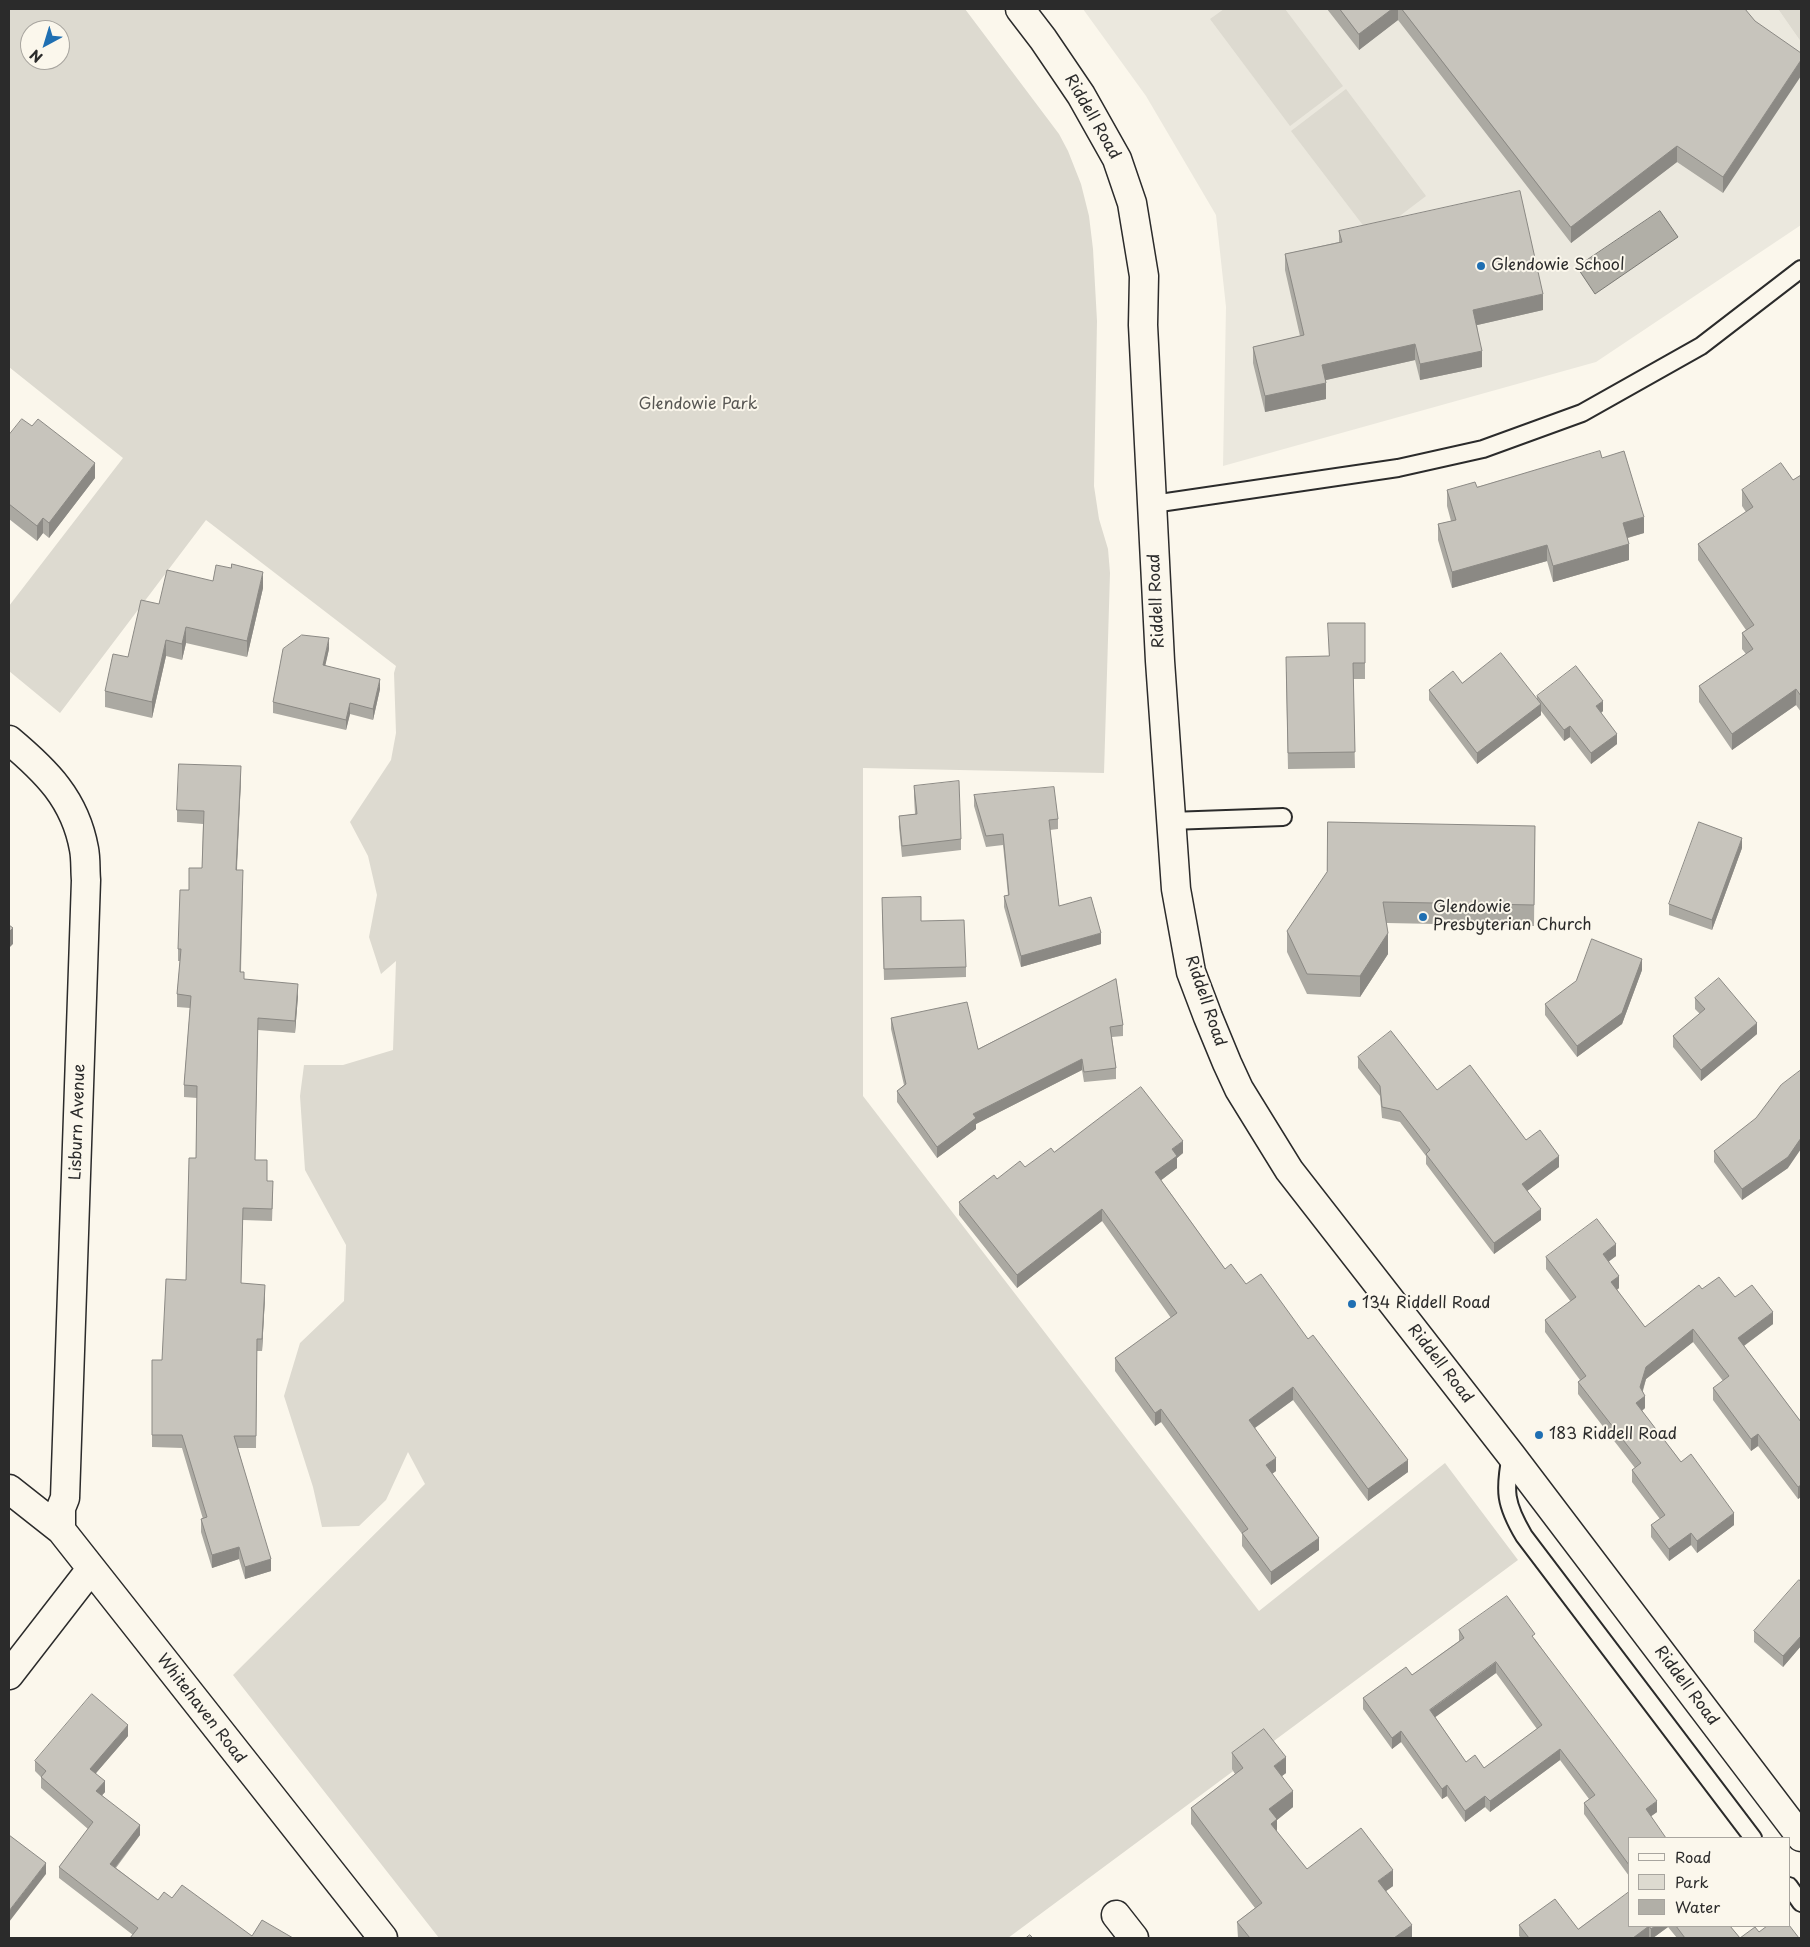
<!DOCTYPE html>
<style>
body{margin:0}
#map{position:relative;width:1810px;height:1947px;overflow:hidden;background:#fbf7ec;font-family:"Playpen Sans",sans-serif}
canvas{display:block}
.frame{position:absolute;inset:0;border:10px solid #2b2b2b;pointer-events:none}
.legend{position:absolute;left:1628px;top:1837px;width:162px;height:90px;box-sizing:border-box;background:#fbf7ec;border:1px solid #a8a59f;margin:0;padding:6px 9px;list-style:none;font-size:15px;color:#2b2b2b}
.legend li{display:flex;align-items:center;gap:10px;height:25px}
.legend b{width:25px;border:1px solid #a8a59f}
.north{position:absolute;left:20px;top:20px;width:50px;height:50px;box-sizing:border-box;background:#fbf7ec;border:1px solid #a8a59f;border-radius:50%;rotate:219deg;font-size:14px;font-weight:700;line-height:20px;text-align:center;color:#2b2b2b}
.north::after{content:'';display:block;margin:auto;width:18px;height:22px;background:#1f6fb2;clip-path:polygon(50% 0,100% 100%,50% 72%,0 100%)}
</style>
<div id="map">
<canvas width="1810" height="1947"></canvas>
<div class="frame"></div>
<ul class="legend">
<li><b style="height:6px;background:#fbf7ec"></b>Road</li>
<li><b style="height:14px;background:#dddad0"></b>Park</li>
<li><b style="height:14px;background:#b1afa7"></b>Water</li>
</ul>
<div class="north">N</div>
</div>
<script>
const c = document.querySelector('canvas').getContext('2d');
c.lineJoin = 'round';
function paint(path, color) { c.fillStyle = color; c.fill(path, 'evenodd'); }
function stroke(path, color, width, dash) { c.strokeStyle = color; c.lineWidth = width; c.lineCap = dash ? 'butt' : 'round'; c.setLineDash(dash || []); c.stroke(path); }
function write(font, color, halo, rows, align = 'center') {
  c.font = font + ' "Playpen Sans",sans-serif'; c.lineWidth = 4; c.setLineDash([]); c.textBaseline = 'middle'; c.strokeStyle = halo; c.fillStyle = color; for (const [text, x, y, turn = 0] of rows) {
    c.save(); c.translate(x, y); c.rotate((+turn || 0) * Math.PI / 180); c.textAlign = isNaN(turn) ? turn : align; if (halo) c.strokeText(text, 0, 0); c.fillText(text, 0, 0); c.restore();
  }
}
paint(new Path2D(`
 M1083,9H1778L1801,42V225L1596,362L1223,466L1226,307L1216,215L1146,96Z`), '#ebe8de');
paint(new Path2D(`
 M9,9H965L1059,134L1068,151L1081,184L1089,216L1093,249L1097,321L1094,486L1099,519L1108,549L1110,573L1104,773L863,768V1096L1259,1611L1445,1463L1518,1560L1008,1938H439L233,1675L425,1484L408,1452L386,1500L359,1526L322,1527L313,1487L284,1396L300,1343L344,1301L346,1245L305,1170L300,1096L304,1065H343L393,1050L396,961L381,974L369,937L377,895L368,856L350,822L391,760L396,733L394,673L396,666L206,520L60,713L9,671V606L123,458L9,367ZM30,30H60V60H30Z
 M1224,9H1285L1343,86L1290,126L1210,19Z
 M1778,9H1801V42Z
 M1346,89L1426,196L1372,237L1291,131Z`), '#dddad0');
const water = new Path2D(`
 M1660,211L1678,237L1595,294L1577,267Z`);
paint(water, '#b1afa7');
stroke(water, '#7b7a75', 1);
const lane = new Path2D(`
 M1153,504L1398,468L1483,449L1582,413L1701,346L1801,269
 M1170,821L1283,817
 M1511,1455C1504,1491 1505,1504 1524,1536L1753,1838
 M1789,1886L1801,1903`);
const street = new Path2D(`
 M9,740C46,771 75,799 84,849C86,859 85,869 86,880L65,1498L61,1508V1530
 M9,1489L61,1530L383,1938
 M9,1675L91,1569
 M1116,1915L1134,1938`);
const secondary = new Path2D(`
 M1020,9L1043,39L1081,95L1117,159L1132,203L1144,276L1143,325L1160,661L1176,889L1191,972L1208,1017L1227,1063L1239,1089L1289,1170L1511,1455L1801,1837`);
stroke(lane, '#2b2b2b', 20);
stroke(street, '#2b2b2b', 31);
stroke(secondary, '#2b2b2b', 31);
stroke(lane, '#fbf7ec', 16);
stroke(street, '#fbf7ec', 28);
stroke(secondary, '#fbf7ec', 28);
paint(new Path2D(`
 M1327,9H1745L1723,193L1677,162L1571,243L1398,20L1359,50Z
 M1339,231L1543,310L1477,325L1482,367L1420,380L1415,360L1325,380L1326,399L1265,412L1253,363V347L1300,336L1285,270V254L1339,242Z
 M9,435L95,478L49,538L43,533L37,541L9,519Z
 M1602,458L1644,533L1628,538L1629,560L1553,582L1547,561L1452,588L1438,540V524L1451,521L1447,506V490L1477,487Z
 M1801,475V712L1796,705L1732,750L1699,702V686L1746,654L1742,649V633L1746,630L1698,560V544L1746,512L1742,506V490L1793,480Z
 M213,581L263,588L247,657L186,643L182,660L166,656L152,718L105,707V691L128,657L159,604Z
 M1365,623V679H1353L1355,768L1288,769L1286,672L1329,656Z
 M329,649L325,665L380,689L373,720L350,714L346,730L273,713V702Z
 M1462,683L1537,699V696L1603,711L1601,713L1617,744L1591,764L1570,737L1564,741L1541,711V715L1477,764L1429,700V690Z
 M241,779L237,870L243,882L241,972L244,979L298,996L295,1033L258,1030L255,1160L267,1181L273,1193L272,1221L243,1220L241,1283L265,1297L262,1351H257L256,1448H238L271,1571L245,1579L239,1559L212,1568L201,1532V1519H203L182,1448L152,1447V1360H162L186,1280L196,1158L197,1098L184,1097V1085L190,1008L177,1007V994L180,961H178V949L189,890L202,868L203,824L177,822V810Z
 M914,786L961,839V850L902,857L899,827V816L915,814L914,797Z
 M974,795L1058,819V829L1050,830L1059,906L1101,944L1021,967L1004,907V896L1008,895L1003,845L986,847L974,806Z
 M1535,826L1534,926L1387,923L1388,954L1360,997L1307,994L1287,952V931Z
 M1742,848L1712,930L1669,915V904Z
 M882,909L966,967V977L884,980Z
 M1642,970L1622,1024L1577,1057L1545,1015V1004Z
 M1116,979L1123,1025V1036L1112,1037L1116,1068V1079L1084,1082L1082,1070L976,1124V1129L937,1158L897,1102V1091L904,1085L891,1029V1018L978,1049Z
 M1695,998L1757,1034L1701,1081L1673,1047V1036L1700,1014L1695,1009Z
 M1358,1057L1437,1090L1526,1140L1559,1167L1527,1191L1541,1220L1494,1254L1426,1164V1156L1400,1122L1382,1118L1380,1096L1358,1068Z
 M1714,1151L1788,1168L1742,1200L1714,1162Z
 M1054,1152L1183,1153L1177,1158V1168L1161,1180L1225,1269L1246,1284L1308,1339L1408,1472L1368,1501L1293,1400L1255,1428L1276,1471L1272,1474L1319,1550L1271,1585L1242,1546V1534L1161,1422L1155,1426L1115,1371V1358L1171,1318L1102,1221L1017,1288L959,1215V1202L997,1179L1025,1167Z
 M1616,1256L1609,1261L1619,1288L1617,1290L1645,1327L1702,1289L1735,1297L1773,1324L1744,1346L1801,1422V1497L1798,1499L1758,1446L1751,1451L1713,1400V1388L1723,1381L1693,1342L1646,1379L1643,1391L1645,1408L1642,1411L1681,1462L1734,1525L1697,1553L1691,1545L1669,1561L1651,1537V1525L1660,1519L1632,1482V1470L1635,1468L1578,1394V1382L1580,1380L1545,1332V1320L1571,1302L1546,1269V1257Z
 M1801,1581V1646L1783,1667L1754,1642V1631Z
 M1459,1630L1535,1639L1657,1812L1651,1816L1629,1838V1876L1584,1814V1803L1589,1799L1560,1760L1490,1812L1485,1807L1465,1822L1447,1796L1442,1799L1401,1742L1392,1749L1363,1709V1698L1412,1675L1459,1641ZM1496,1673L1537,1729L1484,1768L1466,1762L1435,1717Z
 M128,1736L96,1773L105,1792L102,1795L140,1835L116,1868L158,1900L172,1898L252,1936L293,1938L133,1935L59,1878V1867L88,1829L41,1788V1777L35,1771V1761Z
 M1232,1753L1286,1773L1282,1776L1293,1807L1277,1820V1832L1307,1869L1393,1886L1386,1891L1412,1938H1238L1237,1922L1255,1908L1191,1824V1808L1235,1774L1232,1769Z
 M1519,1925L1578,1929L1629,1926H1730L1740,1938L1759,1932L1799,1938H1677L1668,1927L1653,1938H1650L1649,1937L1647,1938H1521L1519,1936Z`), '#aba9a2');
paint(new Path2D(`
 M1392,9H1398V20L1359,50V34Z
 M1801,60V76L1723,193V177Z
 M1677,146V162L1571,243V227Z
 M1543,294V310L1473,326V310Z
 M1415,344V360L1322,381V365Z
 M1482,351V367L1420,380V364Z
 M1326,383V399L1265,412V396Z
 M95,463V478L49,538V523Z
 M1644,517V533L1623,539V523Z
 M43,518V533L37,541V526Z
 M1629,544V560L1553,582V566Z
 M1547,545V561L1452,588V572Z
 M263,572V588L247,657V641Z
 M186,627V643L182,660V644Z
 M329,638V649L323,676V665Z
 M166,640V656L152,718V702Z
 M380,679V689L373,720V709Z
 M1796,689V705L1732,750V734Z
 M1603,701V711L1596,717V706Z
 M350,703V714L346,730V720Z
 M1541,704V715L1477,764V753Z
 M1570,726V737L1564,741V730Z
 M1617,734V744L1591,764V753Z
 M241,766V779L236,882V870Z
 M1742,838V848L1712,930V920Z
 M13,928V944L9,948V932Z
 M1101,933V944L1021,967V956Z
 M1388,933V954L1360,997V976Z
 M1642,959V970L1622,1024L1577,1057V1046Z
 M298,984V996L295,1033V1021Z
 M1757,1023V1034L1701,1081V1070Z
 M1082,1059V1070L976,1124V1129L937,1158V1147L973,1114Z
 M1801,1138V1149L1788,1168L1742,1200V1189Z
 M1183,1141V1153L1177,1158V1168L1155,1185V1172L1172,1149Z
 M1559,1156V1167L1522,1195V1184Z
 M1102,1209V1221L1017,1288V1275Z
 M1541,1209V1220L1494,1254V1243Z
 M1616,1244V1256L1603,1266V1254Z
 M1619,1276V1288L1611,1294V1282Z
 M265,1285V1297L262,1351V1339Z
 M1773,1312V1324L1738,1350V1338Z
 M1693,1329V1342L1646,1379L1640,1399V1387L1646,1367Z
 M1293,1387V1400L1249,1432V1420Z
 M1645,1396V1408L1636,1415V1403Z
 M1161,1409V1422L1155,1426V1413Z
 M1758,1434V1446L1751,1451V1439Z
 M1276,1458V1471L1266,1478V1465Z
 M1408,1460V1472L1368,1501V1489Z
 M1801,1485V1497L1798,1499V1487Z
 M1734,1513V1525L1697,1553V1541Z
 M1691,1533V1545L1669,1561V1549Z
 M1319,1538V1550L1271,1585V1572Z
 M239,1547V1559L212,1568V1555Z
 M271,1559V1571L245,1579V1567Z
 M1801,1636V1646L1783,1667V1656Z
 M1496,1662V1673L1430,1721V1710Z
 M128,1725V1736L90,1780V1769Z
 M1401,1731V1742L1392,1749V1738Z
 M1560,1749V1760L1490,1812V1801Z
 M1286,1757V1773L1274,1782V1766Z
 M105,1781V1792L96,1802V1791Z
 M1447,1785V1796L1442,1799V1789Z
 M1293,1791V1807L1277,1820V1835L1271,1840L1269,1809Z
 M1485,1796V1807L1465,1822V1811Z
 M1657,1801V1812L1646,1820V1809Z
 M140,1825V1835L110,1874V1864Z
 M46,1863V1874L9,1922V1911Z
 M1393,1870V1886L1378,1897V1881Z
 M1412,1925V1938H1394Z
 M1649,1926V1937L1647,1938H1633Z
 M1655,1926H1668V1927L1653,1938H1651V1929Z`), '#8b8984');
const building = new Path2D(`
 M1340,9H1392L1359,34Z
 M1402,9H1745L1755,21L1801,53V60L1723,177L1677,146L1571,227Z
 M1520,191L1543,294L1473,310L1482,351L1420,364L1415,344L1322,365L1326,383L1265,396L1253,347L1304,335L1285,254L1342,242L1339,231Z
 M22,419L32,426L38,419L95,463L49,523L43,518L37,526L9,504V435Z
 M1600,451L1602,458L1624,451L1644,517L1623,523L1629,544L1553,566L1547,545L1452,572L1438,524L1456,520L1447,490L1475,482L1477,487Z
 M1781,463L1793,480L1801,475V696L1796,689L1732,734L1699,686L1753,649L1742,633L1754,625L1698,544L1753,507L1742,490Z
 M232,564L263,572L247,641L186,627L182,644L166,640L152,702L105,691L113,654L128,657L141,600L159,604L167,570L213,581L216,565L231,568Z
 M1328,623H1365V663H1353L1355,752L1288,753L1286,657L1329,656Z
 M302,635L329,638L323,665L380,679L373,709L350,703L346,720L273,702L283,649Z
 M1501,653L1541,704L1477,753L1429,690L1453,671L1462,683Z
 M1576,666L1603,701L1596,706L1617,734L1591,753L1570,726L1564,730L1537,696Z
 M179,764L241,766L236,870H243L240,972H244V979L298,984L295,1021L258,1018L255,1160H267V1181H273L272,1209L243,1208L241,1283L265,1285L262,1339H257L256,1436H234L271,1559L245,1567L239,1547L212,1555L201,1519L207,1517L182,1435H152V1360H162L166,1279L186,1280L189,1158H196L197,1086L184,1085L191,996L177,994L181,949H178L180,890H189V868H202L204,811L177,810Z
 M959,781L961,839L902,846L899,816L917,814L914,786Z
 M1054,787L1058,819L1049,820L1059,906L1091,897L1101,933L1021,956L1004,896L1009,895L1003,834L986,836L974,795Z
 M1328,822L1535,826L1534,905L1383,902L1388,933L1360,976L1307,974L1287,931L1327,872Z
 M1699,822L1742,838L1712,920L1669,904Z
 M921,897V921L964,920L966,967L884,969L882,898Z
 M9,925L13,928L9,932Z
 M1592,939L1642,959L1622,1013L1577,1046L1545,1004L1576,981Z
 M1719,978L1757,1023L1701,1070L1673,1036L1705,1009L1695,998Z
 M1116,979L1123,1025L1110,1027L1116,1068L1084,1072L1082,1059L973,1114L976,1118L937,1147L897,1091L906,1084L891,1018L967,1002L978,1049Z
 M1391,1031L1437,1090L1470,1065L1526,1140L1540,1130L1559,1156L1522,1184L1541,1209L1494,1243L1426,1154L1430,1150L1400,1111L1382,1107L1380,1086L1358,1057Z
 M1801,1070V1138L1788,1157L1742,1189L1714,1151L1756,1118L1781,1085Z
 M1141,1087L1183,1141L1172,1149L1177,1156L1155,1172L1225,1269L1231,1264L1246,1284L1261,1274L1308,1339L1313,1335L1408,1460L1368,1489L1293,1387L1249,1420L1276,1458L1266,1465L1319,1538L1271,1572L1242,1533L1248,1529L1161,1409L1155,1413L1115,1358L1177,1313L1102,1209L1017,1275L959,1202L994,1175L997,1179L1020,1161L1025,1167L1051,1148L1054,1152Z
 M1597,1219L1616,1244L1603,1254L1619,1276L1611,1282L1645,1327L1699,1285L1702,1289L1719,1277L1735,1297L1752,1285L1773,1312L1738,1338L1801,1422V1485L1798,1487L1758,1434L1751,1439L1713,1388L1729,1376L1693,1329L1646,1367L1640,1387L1645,1396L1636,1403L1681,1462L1691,1454L1734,1513L1697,1541L1691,1533L1669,1549L1651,1525L1665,1515L1632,1470L1641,1463L1578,1382L1586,1376L1545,1320L1576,1297L1546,1257Z
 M1799,1580L1801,1581V1636L1783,1656L1754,1631Z
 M1507,1596L1535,1634L1532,1636L1657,1801L1646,1809L1666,1838H1629V1865L1584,1803L1595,1795L1560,1749L1490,1801L1485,1796L1465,1811L1447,1785L1442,1789L1401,1731L1392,1738L1363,1698L1406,1667L1412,1675L1464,1638L1459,1630ZM1496,1662L1542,1725L1484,1768L1475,1755L1466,1762L1430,1710Z
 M92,1694L128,1725L90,1769L105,1781L96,1791L140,1825L110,1864L158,1900L164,1892L172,1898L182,1885L252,1936L262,1920L293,1938H130L138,1928L59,1867L93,1822L41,1777L46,1771L35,1761Z
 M1264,1729L1286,1757L1274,1766L1293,1791L1269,1809L1277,1819L1271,1824L1307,1869L1361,1828L1393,1870L1378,1881L1412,1925L1394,1938H1250L1237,1922L1262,1903L1191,1808L1243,1768L1232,1753Z
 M9,1835L46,1863L9,1911Z
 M1629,1892V1926H1655L1651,1929L1649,1926L1633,1938H1529L1519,1925L1555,1899L1578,1929Z
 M1789,1925L1799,1938H1685L1676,1926H1730L1740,1938L1755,1927L1759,1932L1767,1926H1789Z
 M1030,1935L1033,1938H1026Z`);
paint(building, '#c7c4bc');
stroke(building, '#8b8984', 1);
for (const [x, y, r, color] of [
 [1481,266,5,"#1f6fb2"],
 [1423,917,5,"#1f6fb2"],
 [1352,1304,5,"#1f6fb2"],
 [1539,1435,5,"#1f6fb2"]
]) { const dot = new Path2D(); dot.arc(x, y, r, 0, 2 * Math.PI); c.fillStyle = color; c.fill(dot); stroke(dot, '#fbf7ec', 2); }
write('16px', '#2b2b2b', '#fbf7ec', [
 ["Riddell Road",1092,117,60],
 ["Riddell Road",1157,601,-93],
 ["Riddell Road",1205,1001,71],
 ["Lisburn Avenue",78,1122,-88],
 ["Riddell Road",1440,1364,52],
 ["Riddell Road",1686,1686,53],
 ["Whitehaven Road",201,1709,52]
]);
write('16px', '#2b2b2b', '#fbf7ec', [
 ["Glendowie School",1491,266],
 ["Glendowie",1433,908],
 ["Presbyterian Church",1433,926],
 ["134 Riddell Road",1362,1304],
 ["183 Riddell Road",1549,1435]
], 'left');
write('16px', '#585754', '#fbf7ec', [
 ["Glendowie Park",698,405]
]);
</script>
